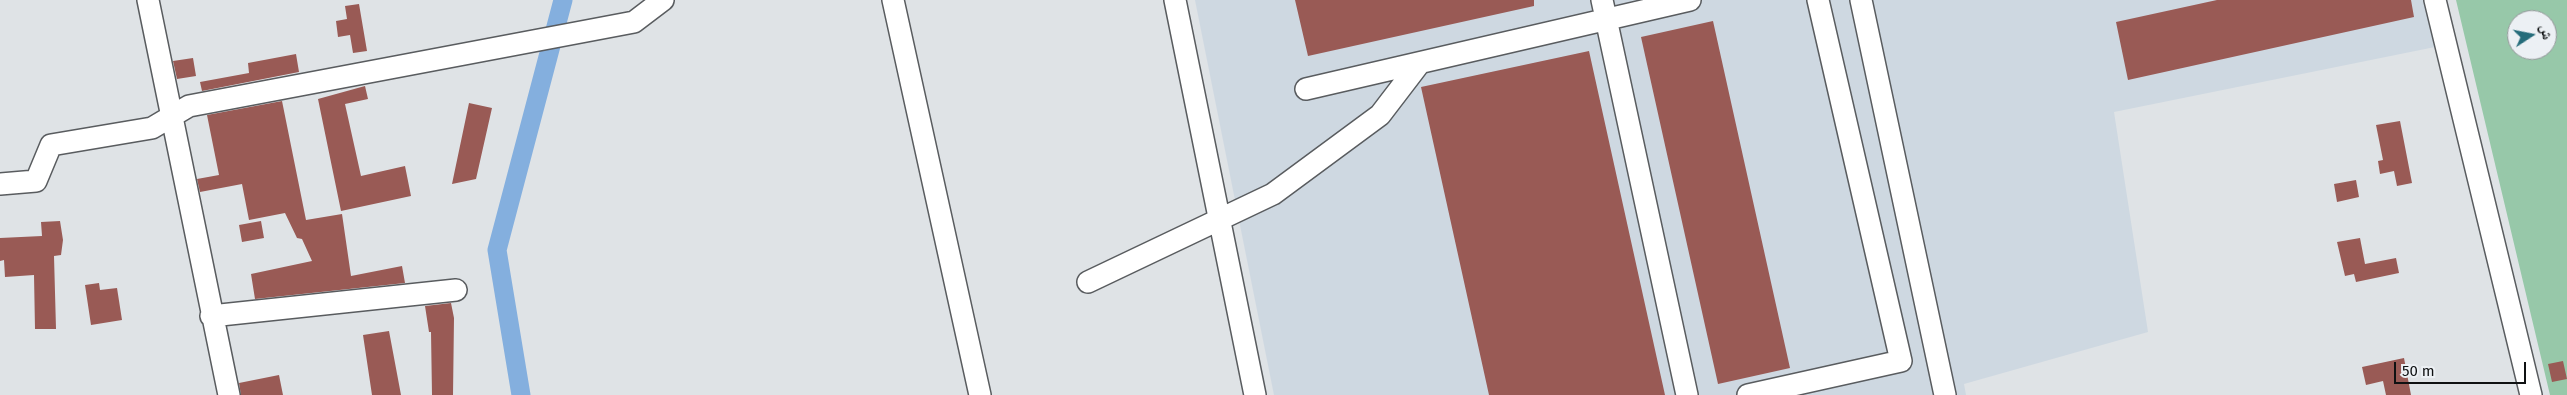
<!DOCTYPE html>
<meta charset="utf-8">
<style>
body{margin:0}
#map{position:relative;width:2567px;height:395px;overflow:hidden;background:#dfe3e6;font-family:"Fira Sans","Noto Naskh Arabic",sans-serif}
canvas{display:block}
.north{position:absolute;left:2507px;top:10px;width:50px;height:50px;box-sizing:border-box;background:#ecf0f4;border:1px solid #94979a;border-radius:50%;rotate:79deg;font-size:14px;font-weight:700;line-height:20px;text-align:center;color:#0f1112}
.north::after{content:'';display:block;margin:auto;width:18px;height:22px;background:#256c7a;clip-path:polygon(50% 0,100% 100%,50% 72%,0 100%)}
.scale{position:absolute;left:2394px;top:362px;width:132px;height:22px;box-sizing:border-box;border:2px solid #0f1112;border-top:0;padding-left:6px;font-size:15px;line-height:18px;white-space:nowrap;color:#0f1112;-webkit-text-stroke:4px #ecf0f4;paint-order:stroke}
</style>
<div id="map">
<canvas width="2567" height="395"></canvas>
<div class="north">ش</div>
<div class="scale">50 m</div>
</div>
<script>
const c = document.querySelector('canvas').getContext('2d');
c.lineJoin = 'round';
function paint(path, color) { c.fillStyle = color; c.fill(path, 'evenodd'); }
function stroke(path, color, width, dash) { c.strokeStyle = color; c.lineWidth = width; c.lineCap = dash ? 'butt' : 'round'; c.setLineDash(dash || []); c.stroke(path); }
paint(new Path2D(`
 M1195,0H2423L2435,47L2114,112L2148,332L1964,384L1966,395H1274Z`), '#ced8e1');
paint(new Path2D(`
 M2456,0H2567V395H2550ZM2517,20H2547V50H2517Z`), '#97c8a9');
stroke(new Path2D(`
 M521,395L497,250L563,0`), '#84afde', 19);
paint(new Path2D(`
 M1295,0H1534V6L1308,56Z
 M2217,0H2411L2414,17L2128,80L2116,22Z
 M359,4L367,51L353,53L350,35L338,37L336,21L347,19L345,6Z
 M1713,21L1790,368L1718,384L1641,37Z
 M1589,51L1665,395H1489L1421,87Z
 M296,54L299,72L202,91L200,82L249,73L248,63Z
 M193,58L196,76L177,79L173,61Z
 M365,86L368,99L345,104L361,176L405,166L411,196L341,211L318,99Z
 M282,101L306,220L342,214L351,276L402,266L405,283L255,299L251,274L312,261L302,239L297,238L285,213L249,220L242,184L200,192L197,179L219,175L207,115Z
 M469,103L492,108L476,179L452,184Z
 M2400,121L2412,183L2397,186L2394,171L2380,174L2378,161L2383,160L2376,125Z
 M2356,180L2359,197L2337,202L2334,184Z
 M60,221L63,240L61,255L54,256L56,329H35L34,275L5,277L4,260L0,261V238L42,236L41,222Z
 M261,221L264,238L242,242L239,225Z
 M2360,238L2365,264L2396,258L2399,273L2356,282L2354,274L2345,276L2337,242Z
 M99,283L100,290L117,288L122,320L91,325L85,285Z
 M451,303L454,318L453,395H432L431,332H429L425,306Z
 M389,331L401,395H372L363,335Z
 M2404,358L2411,395H2386L2383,381L2366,385L2362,367Z
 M2563,361L2567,379L2552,382L2548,364Z
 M279,375L283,395H241L239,383Z`), '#995a55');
const street = new Path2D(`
 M148,0L229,395
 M893,0L980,395
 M1175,0L1255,395
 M1602,0L1687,395
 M1861,0L1945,395
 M2435,0L2531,395
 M1306,89L1690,0
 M0,184L36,181L51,145L152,128L189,106L634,22L663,0
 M1088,282L1273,194L1380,115L1419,64
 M211,316L456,290
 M1748,395L1901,361L1818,0`);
stroke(street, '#595c5f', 24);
stroke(street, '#fff', 21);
</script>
